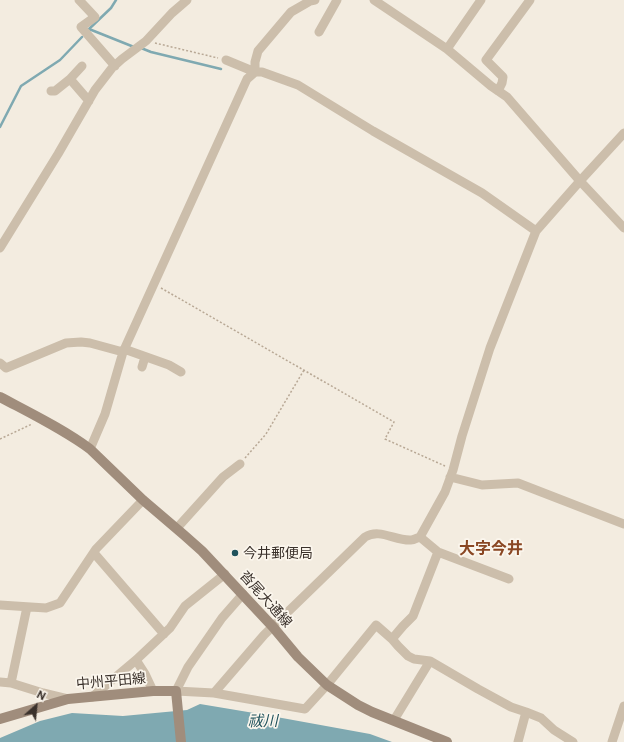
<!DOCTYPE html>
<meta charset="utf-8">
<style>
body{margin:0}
#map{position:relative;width:624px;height:742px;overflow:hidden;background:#f3ece0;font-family:Commissioner,sans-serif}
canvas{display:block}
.north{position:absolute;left:16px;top:686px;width:40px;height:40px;-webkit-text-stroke:3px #fbf6ed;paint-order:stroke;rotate:27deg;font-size:11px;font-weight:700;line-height:16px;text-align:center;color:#3a312b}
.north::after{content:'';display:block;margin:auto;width:14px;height:18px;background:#3a312b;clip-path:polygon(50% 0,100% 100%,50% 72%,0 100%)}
</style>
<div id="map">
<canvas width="624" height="742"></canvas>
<div class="north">N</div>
</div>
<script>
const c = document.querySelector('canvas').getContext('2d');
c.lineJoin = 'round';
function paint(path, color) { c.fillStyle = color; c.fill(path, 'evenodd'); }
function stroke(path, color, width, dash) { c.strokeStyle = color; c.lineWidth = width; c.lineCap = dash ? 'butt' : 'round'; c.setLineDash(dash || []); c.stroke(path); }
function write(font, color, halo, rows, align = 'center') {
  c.font = font + ' Commissioner,"Noto Sans JP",sans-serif'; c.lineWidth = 3.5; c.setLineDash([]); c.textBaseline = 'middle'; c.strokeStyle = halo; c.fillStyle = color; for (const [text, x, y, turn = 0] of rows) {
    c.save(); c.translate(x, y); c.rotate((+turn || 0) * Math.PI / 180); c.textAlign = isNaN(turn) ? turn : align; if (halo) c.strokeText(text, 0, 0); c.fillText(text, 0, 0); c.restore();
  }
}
paint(new Path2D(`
 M200,704L260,714L370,734L392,742H0V738L40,721L72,713L123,716L187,710Z`), '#7fa9b1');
stroke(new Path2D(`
 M116,0L111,8L89,29L134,47
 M141,48L151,52L221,69
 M0,127L21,86L60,60L82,37`), '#7fa9b1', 2.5);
stroke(new Path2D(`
 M155,43L218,58
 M161,288L394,422L385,439L445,466
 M0,439L32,424
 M245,458L266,434L304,370`), '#b8a895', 1.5, [2, 2]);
stroke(new Path2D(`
 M79,0L95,17L81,27L115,66
 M374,0L447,49L491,86L507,97L580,181L624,228
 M319,32L337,0
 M447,49L481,0
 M226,60L255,72H262L298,85L373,131L482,193L536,231
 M82,66L70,79L89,101
 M255,72V62L258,51L291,12L310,1L315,0
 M51,91H55L70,79
 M498,91L502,83L503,77L486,60L530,0
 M0,248L58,154L95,90L112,68L122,59L146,41L172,13L187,0
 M124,349L169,365L181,372
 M0,363L6,368L66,343L81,342L90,343L123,352
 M142,367L145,357
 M90,449L105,414L123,352L247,79L255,72
 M450,477L482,485L518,483L624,524
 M177,528L223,477L240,464
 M420,537L438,552L509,579
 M94,553L164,634
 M243,594L222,618L188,667L176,691L214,693L305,709L327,685L376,625L392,639L398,646L408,656L414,659L430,661L478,689L511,707L526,712L518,742
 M0,605L46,608L60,603L96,549L143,500
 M392,639L403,626L413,616L438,552
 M136,660L145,674L153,691
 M0,682L11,683L43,693L68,699
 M11,683L27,607
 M214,693L264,635L365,537C380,528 395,541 411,540C414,540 417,538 420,537L445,492L453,470L462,436L490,348L536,231L580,181L624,133
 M92,697L136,660L170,628L185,606L225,574
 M526,712L541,718L554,730L573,742
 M394,720L430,661
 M612,742L624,706`), '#ccbeab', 9);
stroke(new Path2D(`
 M0,397C30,413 63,429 90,449L143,500L184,535L202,551L273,627L298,657L327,685L358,705L372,712L447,742
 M0,719L68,699L153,691H176L181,742`), '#a08d7c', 10);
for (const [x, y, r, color] of [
 [235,553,4,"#1f525c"]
]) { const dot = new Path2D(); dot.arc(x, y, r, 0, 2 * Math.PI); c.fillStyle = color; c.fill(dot); stroke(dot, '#fbf6ed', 1.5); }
write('14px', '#3a312b', '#fbf6ed', [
 ["今井郵便局",243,553]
], 'left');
write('14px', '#3a312b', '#fbf6ed', [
 ["沓尾大通線",266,599,48],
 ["中州平田線",111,681,-5]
]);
write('italic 15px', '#1f525c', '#fbf6ed', [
 ["祓川",263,721,-1]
]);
write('bold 16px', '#8a4723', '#fbf6ed', [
 ["大字今井",491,549]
]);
</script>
